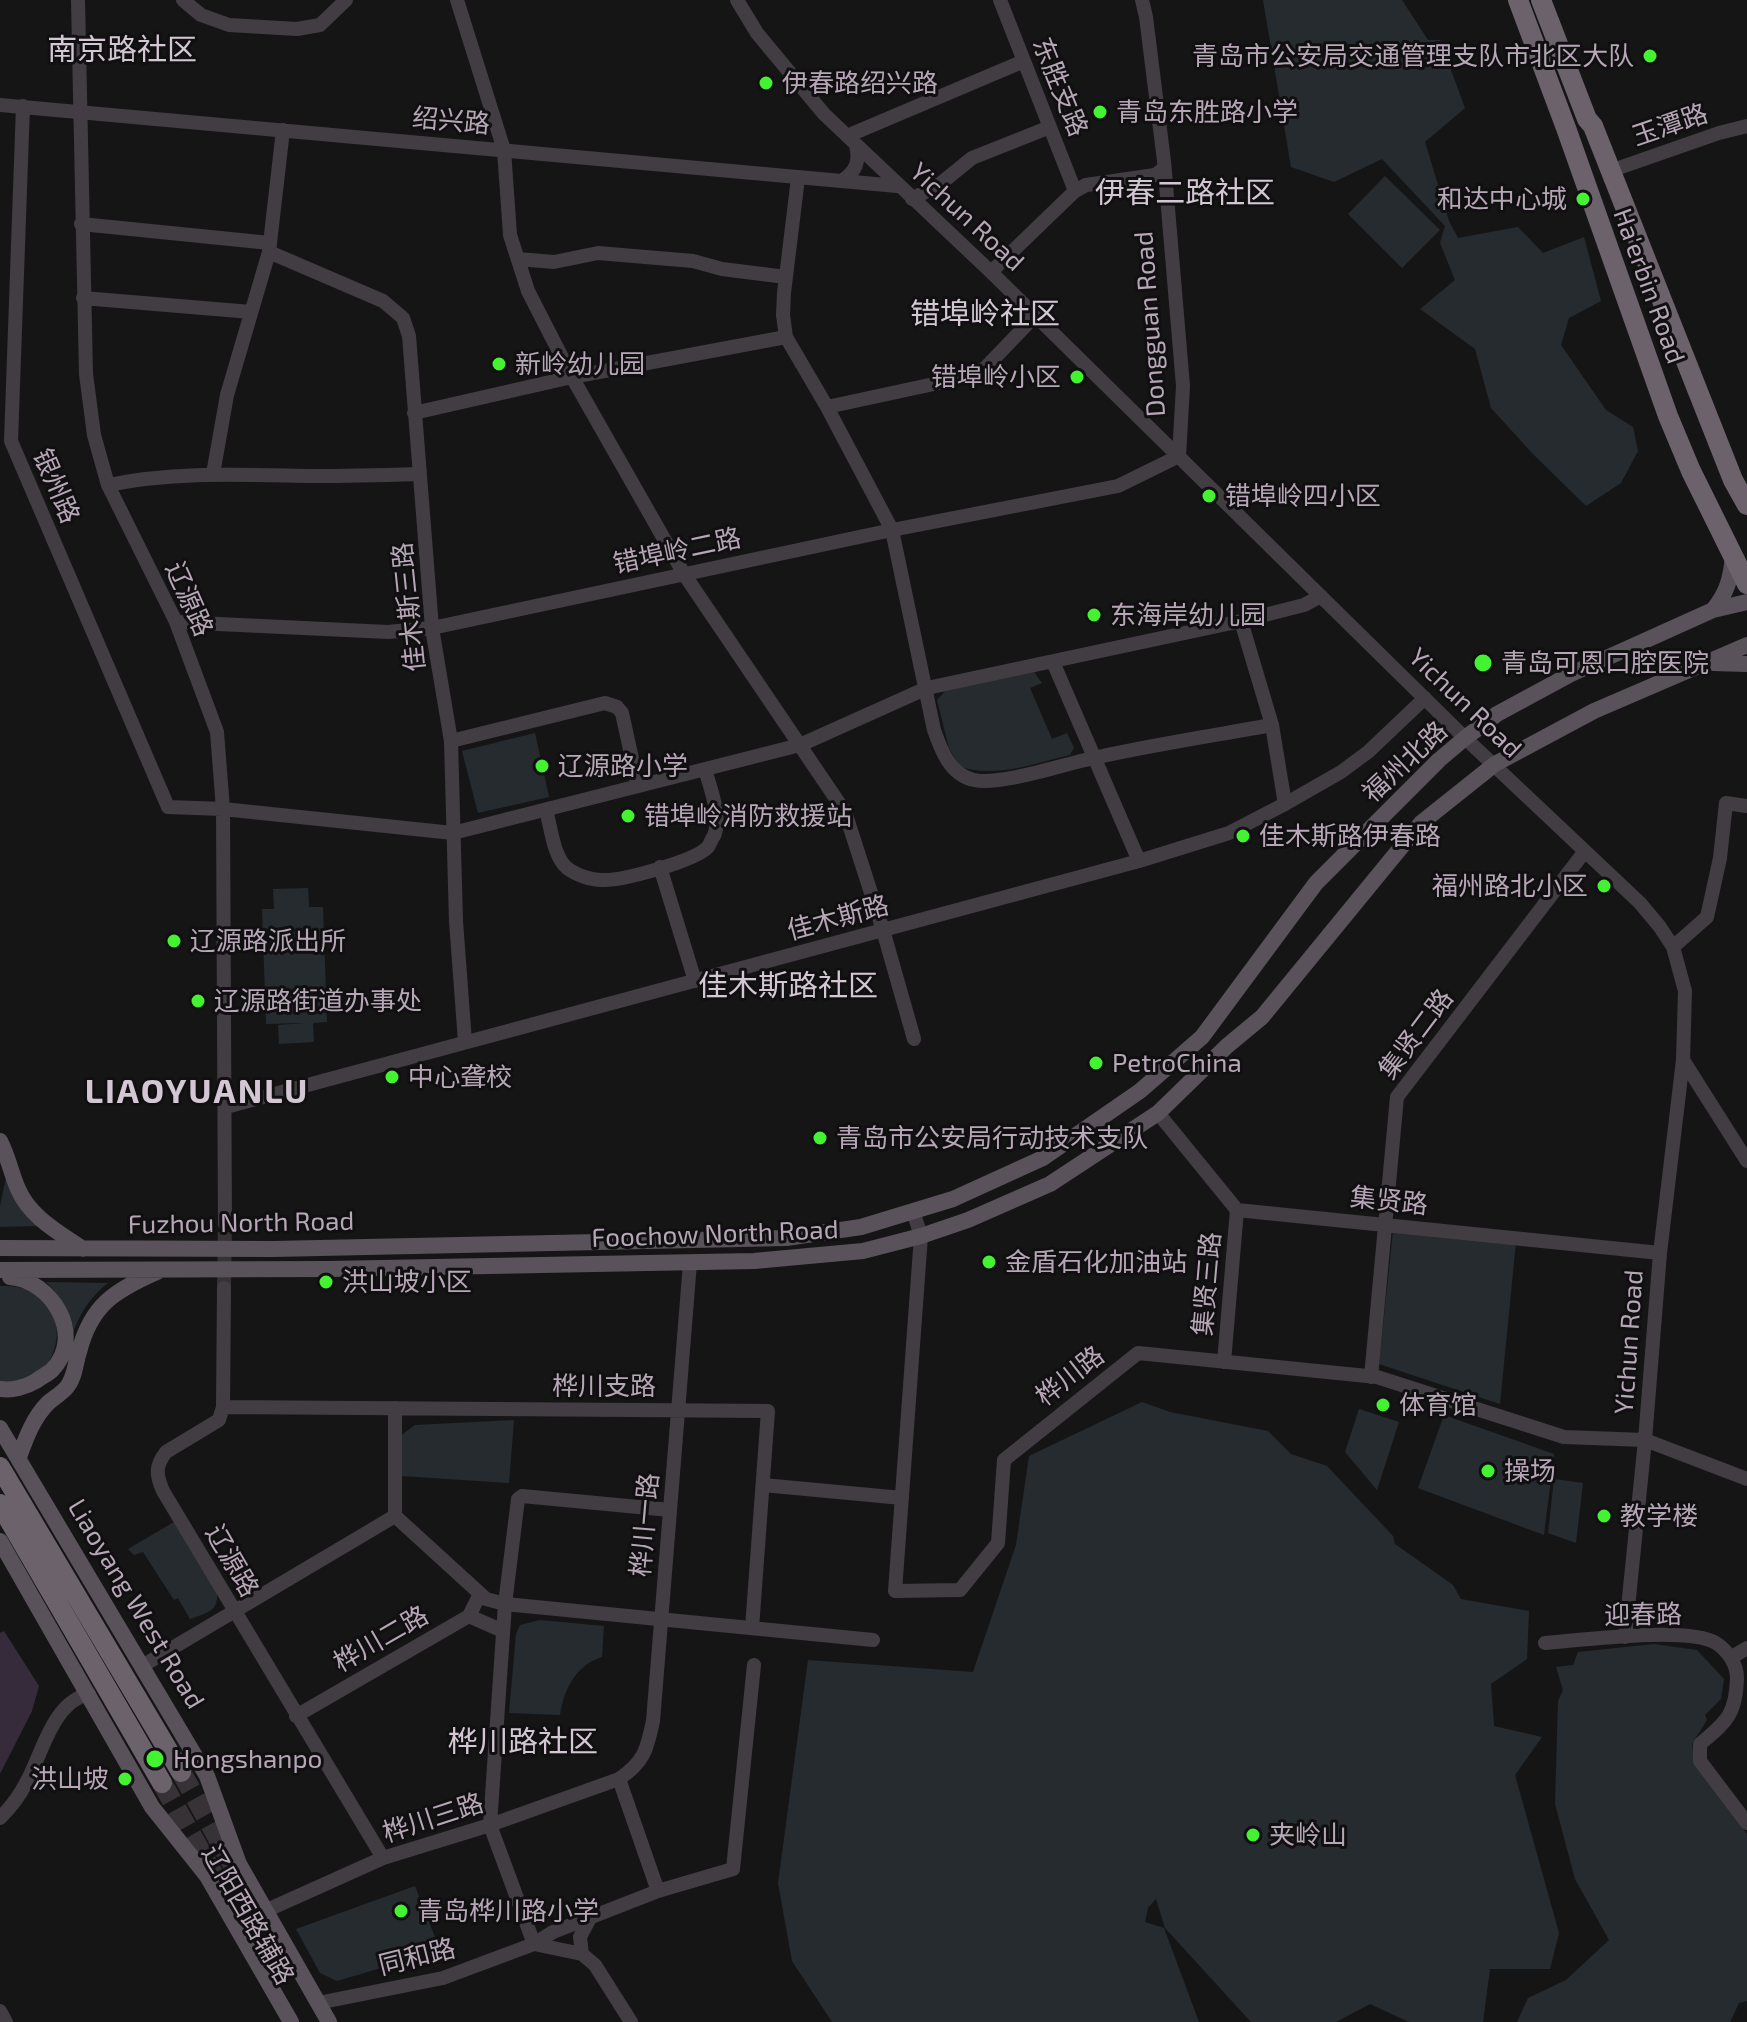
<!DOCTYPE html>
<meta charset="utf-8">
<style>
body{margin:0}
canvas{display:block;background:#161516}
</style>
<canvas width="1747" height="2022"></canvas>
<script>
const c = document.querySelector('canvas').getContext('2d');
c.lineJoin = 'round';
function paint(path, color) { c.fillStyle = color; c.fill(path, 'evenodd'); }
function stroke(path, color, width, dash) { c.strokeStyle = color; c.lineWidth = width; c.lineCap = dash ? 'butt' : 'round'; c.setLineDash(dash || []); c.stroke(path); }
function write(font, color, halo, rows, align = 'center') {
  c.font = font + ' "Exo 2","Noto Sans SC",sans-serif'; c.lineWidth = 6; c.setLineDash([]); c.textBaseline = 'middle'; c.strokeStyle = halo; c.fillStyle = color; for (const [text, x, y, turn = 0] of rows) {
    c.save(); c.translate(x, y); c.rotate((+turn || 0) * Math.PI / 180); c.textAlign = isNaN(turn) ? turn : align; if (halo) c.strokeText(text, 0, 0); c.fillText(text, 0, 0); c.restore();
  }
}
paint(new Path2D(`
 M1263,0H1402L1428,40H1440L1465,108L1425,142L1449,221L1458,238L1518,227L1543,253L1584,237L1601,301L1569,318L1561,345L1606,410L1633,427L1638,451L1621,483L1586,506L1532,453L1491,408L1475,349L1420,309L1455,280L1440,243L1445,226L1382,159L1334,182L1291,167Z
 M1385,176L1440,230L1402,268L1348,214Z
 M1034,672L1042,683L1030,688L1052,739L1067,733L1074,748L1070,755C1032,764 998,778 960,767L949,748L937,700L946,690Z
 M535,733L549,797L478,813L462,751Z
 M308,888L309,907H323L327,1022L313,1023L314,1042L279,1044L278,1025L306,1023L266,1024L262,909H274L273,889Z
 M7,1173L17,1204L38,1226L0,1227V1206Z
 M1393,1231L1516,1242L1500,1404L1379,1364Z
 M46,1282L108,1283C88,1299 79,1315 71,1339C68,1316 64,1298 46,1282Z
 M0,1286C15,1286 29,1287 41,1298C68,1320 59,1369 25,1380C17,1382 8,1383 0,1384Z
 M1142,1402L1170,1412L1268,1431L1291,1454L1327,1466L1393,1536L1395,1544L1453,1585L1461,1599L1529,1611L1527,1659L1491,1684L1494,1726L1542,1737L1515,1775L1559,1933L1550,1969H1490L1483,2022H1409L1370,2004L1336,2022H1251L1165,1928L1156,1899L1148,1908L1145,1922L1164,1928L1199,2022H832L792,1961L778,1883L808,1660L973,1672L1016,1545L1029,1456Z
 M1359,1409L1399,1422L1377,1490L1345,1452Z
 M1444,1415L1554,1454L1544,1535L1418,1488Z
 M514,1420L509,1483L401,1476L399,1437L415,1425Z
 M1554,1479L1583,1483L1576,1543L1548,1533Z
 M174,1522L217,1592C219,1612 206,1613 190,1619L178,1598L174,1600L143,1552L134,1555L128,1549Z
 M540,1620L604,1626L602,1657C576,1665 564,1689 560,1715L509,1713L516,1634L520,1625Z
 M1654,1644L1697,1650L1724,1679L1721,1699L1705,1715L1707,1720L1692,1744L1694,1762L1747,1834V2001L1739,2003L1730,2022H1517L1528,1998L1566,1980L1609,1940L1575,1879L1555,1804L1558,1701L1563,1690L1556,1667L1573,1665L1578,1652Z
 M415,1886L436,1940L435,1952L337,1981L320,1973L296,1929Z`), '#252b2e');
paint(new Path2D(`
 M4,1631L39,1686L32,1711L0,1774V1633Z`), '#352b3a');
stroke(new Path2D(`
 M224,1288L225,1224`), '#363236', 14, [14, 7]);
stroke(new Path2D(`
 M181,1772L239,1876
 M162,1783L219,1884`), '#363236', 20, [20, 10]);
stroke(new Path2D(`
 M78,0L86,374L94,435L108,485L176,622L217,732L223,809L225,1224
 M183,0L201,15L229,25L297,29L320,25L346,0
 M457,0L504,150L510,235L528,291L572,377L684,574L845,812L883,930L914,1039
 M737,0L757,33L824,114L991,272L1465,738L1640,903L1660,927L1673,947L1685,991L1683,1060L1660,1253L1645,1440L1625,1637
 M1000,0L1075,191
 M1142,0L1146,17L1164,161L1183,386L1179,456
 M0,105L897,186
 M23,106L11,441L168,807L223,809L453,833L800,745L927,688L1241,621L1304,605L1321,596
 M847,136L1024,61
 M1610,171L1719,133L1747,126
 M798,178L784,293L783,315L786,337L827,407L892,530L934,730C941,750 950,775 974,780C999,786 1062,765 1089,759C1150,745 1211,736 1272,725
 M842,181C856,171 860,162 856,145
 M912,199L940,184L972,158L1050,127
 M81,224L270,243
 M269,252L383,301L403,318L409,336L432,628L451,741L456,921L465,1042
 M518,259L554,262L598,253L693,261L722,269L786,277
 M991,272L1075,191L1086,185L1155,175L1163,169
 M83,298L251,312
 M827,407L971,376L985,368L1036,315
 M414,413L572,377L786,337
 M213,474L227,395L269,252L283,130
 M108,485C177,471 246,475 316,476C350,476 385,475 420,474
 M1241,621L1272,725L1285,804
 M176,622L388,632L432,628L892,530L1118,486L1179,456
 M1053,662L1139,861
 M451,741L605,703L617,707L622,713L638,786
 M546,810C551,827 553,856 567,868C576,875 591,880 602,880C622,881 695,861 708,847C709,846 713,836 714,836C722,816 710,788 705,769
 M660,867L695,981
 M1673,947L1707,917L1720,858L1726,803L1747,806
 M1683,1060L1747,1161
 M226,1107L1139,861L1229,833L1285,804L1341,772L1368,752L1425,698
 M1158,1113L1237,1210L1660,1253
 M913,1211L921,1236L895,1591L960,1590L998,1543L1004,1460L1138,1353L1377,1377L1564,1437L1645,1440L1747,1479
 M224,1288L223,1407L219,1420L166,1452C155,1466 156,1475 163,1491L383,1858
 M1224,1362L1237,1210
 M1371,1377L1397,1097L1585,851
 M223,1407L768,1411L752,1628
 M395,1408V1516L486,1599L505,1604L873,1640
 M763,1485L902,1498
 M469,1616L503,1631
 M1545,1643C1582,1640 1687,1626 1716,1643C1728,1651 1737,1664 1737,1678C1736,1715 1726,1722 1700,1744V1761L1747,1823
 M1732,1657L1747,1648
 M142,1666L395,1516
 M296,1716L469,1616L480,1594
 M619,1779L658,1891L553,1932L534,1944L490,1825L505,1604L518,1499L522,1496L670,1510
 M0,1818C11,1807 19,1797 26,1783C42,1755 52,1702 89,1694
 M658,1891L733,1869L754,1665
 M265,1911L383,1858L490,1825L619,1779C644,1762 647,1750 653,1721L690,1263
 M582,1954L580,1937L590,1918
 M318,2003L443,1978L534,1944L582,1954L595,1965L631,2022
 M0,2011L6,2022`), '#423d42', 14);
stroke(new Path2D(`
 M1713,610C1727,593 1731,578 1733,556
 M1713,663L1747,664
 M0,1141C8,1156 11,1173 18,1189C30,1217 58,1232 83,1249
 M0,1248L273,1249L786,1238L861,1227L953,1199L1043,1158L1140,1091L1202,1037L1316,883L1439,760L1465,738L1497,714L1571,674L1713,610L1747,602
 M0,1270L329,1269L754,1261L863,1251L921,1236L968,1220L1050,1184L1158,1113L1227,1046L1262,1017L1421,823L1495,764L1594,711L1747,645
 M0,1389C12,1391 26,1387 36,1381C41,1377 48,1374 52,1370C86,1335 51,1280 10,1277
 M0,1428L207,1776L239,1864L329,2022
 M19,1457C26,1438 33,1418 48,1403C54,1398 62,1393 67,1387C75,1377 75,1364 79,1352C91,1305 114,1291 157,1272
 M0,1541L152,1807L207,1876L291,2022`), '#5a525a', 16);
stroke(new Path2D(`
 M1518,0L1566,128L1668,416L1691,471L1747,584
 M1541,0L1587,119L1593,126L1733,480L1747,505
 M0,1467L181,1772
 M0,1504L162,1783`), '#6c626c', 20);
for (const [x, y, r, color] of [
 [1650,56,8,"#43f231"],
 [766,83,8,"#43f231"],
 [1100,112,8,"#43f231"],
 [1583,199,8,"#43f231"],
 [499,364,8,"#43f231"],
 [1077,377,8,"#43f231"],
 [1209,496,8,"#43f231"],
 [1094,615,8,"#43f231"],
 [1483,663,10,"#43f231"],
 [542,766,8,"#43f231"],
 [628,816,8,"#43f231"],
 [1243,836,8,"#43f231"],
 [1604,886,8,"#43f231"],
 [174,941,8,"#43f231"],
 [198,1001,8,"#43f231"],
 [1096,1063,8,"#43f231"],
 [392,1077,8,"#43f231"],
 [820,1138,8,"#43f231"],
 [989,1262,8,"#43f231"],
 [326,1282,8,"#43f231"],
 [1383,1405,8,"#43f231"],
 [1488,1471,8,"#43f231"],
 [1604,1516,8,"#43f231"],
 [155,1759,10,"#43f231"],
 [125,1779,8,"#43f231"],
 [1253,1835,8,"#43f231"],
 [401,1911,8,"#43f231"]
]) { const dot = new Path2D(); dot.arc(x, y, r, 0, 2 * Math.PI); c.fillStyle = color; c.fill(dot); stroke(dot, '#111011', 3); }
write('26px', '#b6a6b7', '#111011', [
 ["青岛市公安局交通管理支队市北区大队",1634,56,"right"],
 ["伊春路绍兴路",782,83],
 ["青岛东胜路小学",1116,112],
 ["和达中心城",1567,199,"right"],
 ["新岭幼儿园",515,364],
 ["错埠岭小区",1061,377,"right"],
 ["错埠岭四小区",1225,496],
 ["东海岸幼儿园",1110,615],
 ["青岛可恩口腔医院",1501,663],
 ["辽源路小学",558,766],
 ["错埠岭消防救援站",644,816],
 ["佳木斯路伊春路",1259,836],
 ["福州路北小区",1588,886,"right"],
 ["辽源路派出所",190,941],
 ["辽源路街道办事处",214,1001],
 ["PetroChina",1112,1063],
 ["中心聋校",408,1077],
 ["青岛市公安局行动技术支队",836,1138],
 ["金盾石化加油站",1005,1262],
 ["洪山坡小区",342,1282],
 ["体育馆",1399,1405],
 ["操场",1504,1471],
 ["教学楼",1620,1516],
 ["Hongshanpo",173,1759],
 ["洪山坡",109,1779,"right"],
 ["夹岭山",1269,1835],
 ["青岛桦川路小学",417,1911]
], 'left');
write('26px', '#b6a6b7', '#111011', [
 ["东胜支路",1060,87,68],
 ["绍兴路",451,121,5],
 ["玉潭路",1670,125,-19],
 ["Yichun Road",967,217,43],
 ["Ha'erbin Road",1649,286,70],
 ["Dongguan Road",1150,324,-94],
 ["银州路",56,486,67],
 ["错埠岭二路",677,551,-12],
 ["辽源路",189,599,66],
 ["佳木斯三路",409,607,-96],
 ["Yichun Road",1465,703,44],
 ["福州北路",1405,762,-43],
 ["佳木斯路",838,918,-15],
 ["集贤二路",1416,1034,-53],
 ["集贤路",1389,1201,6],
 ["Fuzhou North Road",241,1223,-1],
 ["Foochow North Road",715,1234,-2],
 ["集贤三路",1207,1284,-85],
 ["Yichun Road",1629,1342,-86],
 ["桦川路",1070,1376,-38],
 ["桦川支路",604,1386],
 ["桦川一路",645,1525,-85],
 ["辽源路",232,1561,60],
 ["Liaoyang West Road",136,1604,59],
 ["迎春路",1643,1615,-1],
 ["桦川二路",381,1639,-30],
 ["桦川三路",433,1818,-18],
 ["辽阳西路辅路",248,1915,60],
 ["同和路",417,1957,-14]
]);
write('30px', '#d2c7d3', '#111011', [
 ["南京路社区",122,50],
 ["伊春二路社区",1185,193],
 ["错埠岭社区",985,314],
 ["佳木斯路社区",788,986],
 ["桦川路社区",523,1742]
]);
c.letterSpacing = '2px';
write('bold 34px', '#d2c7d3', '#111011', [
 ["LIAOYUANLU",197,1092]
]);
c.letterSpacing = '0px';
</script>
